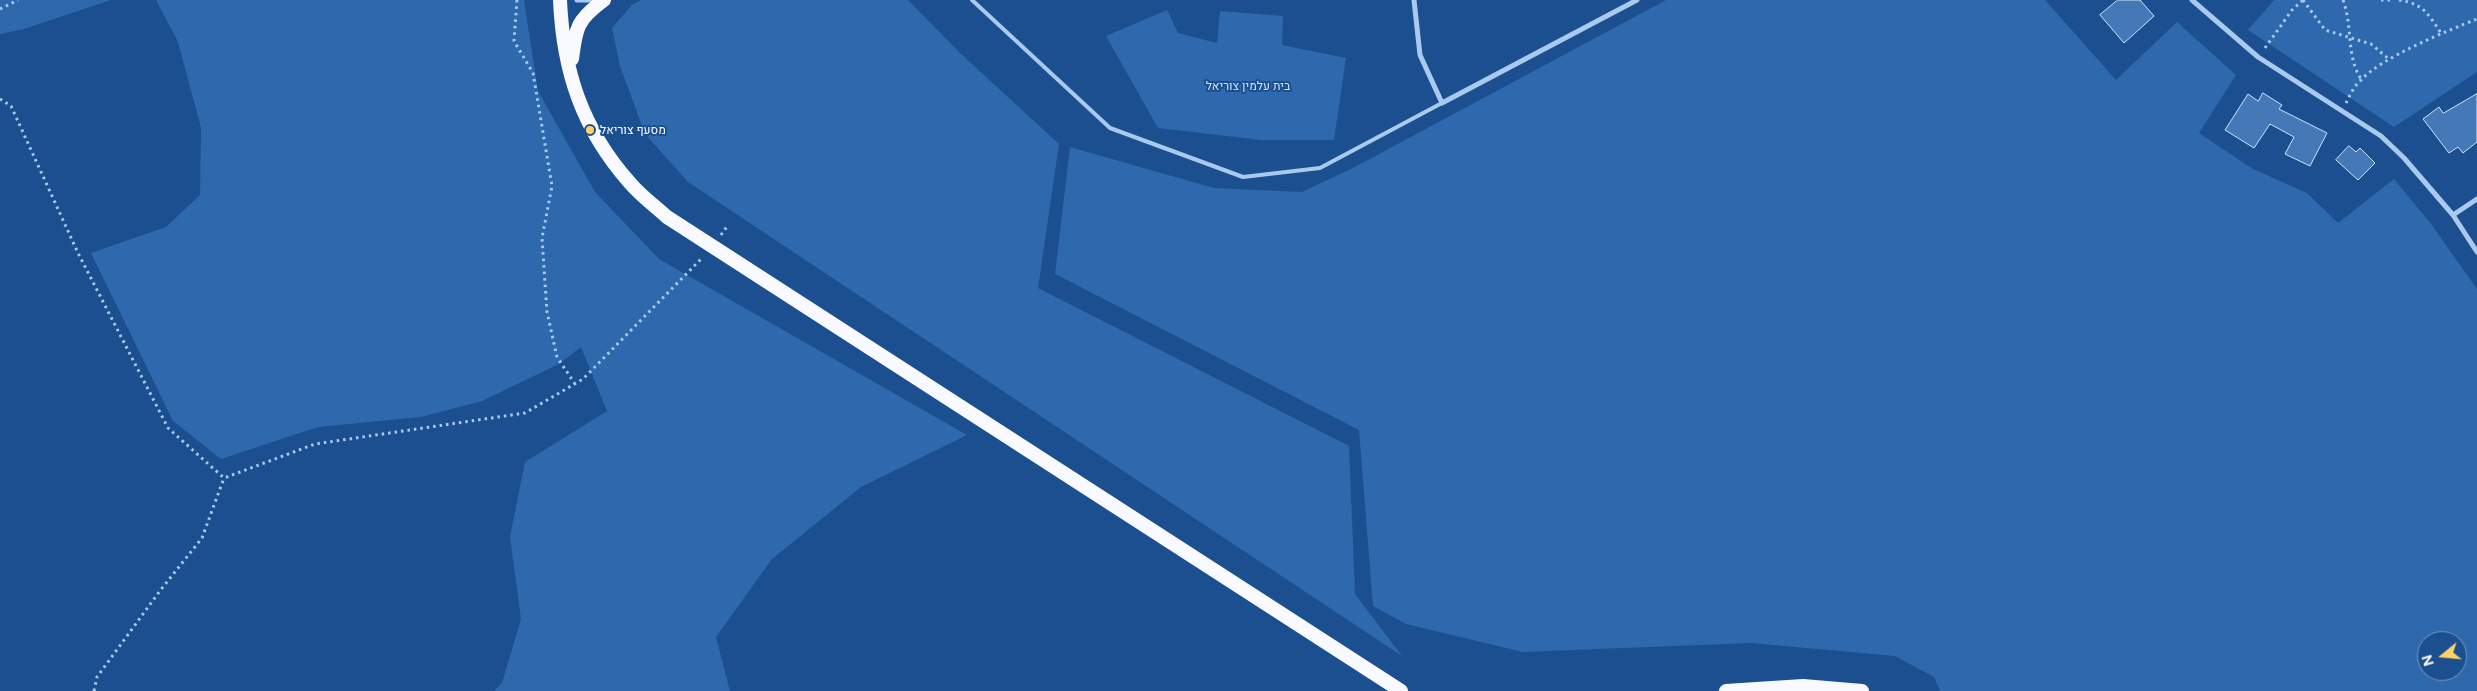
<!DOCTYPE html>
<meta charset="utf-8">
<style>
body{margin:0}
#map{position:relative;width:2477px;height:691px;overflow:hidden;background:#1b4f8f;font-family:Figtree,sans-serif}
canvas{display:block}
.north{position:absolute;left:2417px;top:631px;width:50px;height:50px;box-sizing:border-box;background:#1b4f8f;border:1px solid #7695bc;border-radius:50%;rotate:253deg;font-size:14px;font-weight:700;line-height:20px;text-align:center;color:#fff}
.north::after{content:'';display:block;margin:auto;width:18px;height:22px;background:#ffd166;clip-path:polygon(50% 0,100% 100%,50% 72%,0 100%)}
</style>
<div id="map">
<canvas width="2477" height="691"></canvas>
<div class="north">N</div>
</div>
<script>
const c = document.querySelector('canvas').getContext('2d');
c.lineJoin = 'round';
function paint(path, color) { c.fillStyle = color; c.fill(path, 'evenodd'); }
function stroke(path, color, width, dash) { c.strokeStyle = color; c.lineWidth = width; c.lineCap = dash ? 'butt' : 'round'; c.setLineDash(dash || []); c.stroke(path); }
function write(font, color, halo, rows, align = 'center') {
  c.font = font + ' Figtree,Heebo,sans-serif'; c.lineWidth = 4; c.setLineDash([]); c.textBaseline = 'middle'; c.strokeStyle = halo; c.fillStyle = color; for (const [text, x, y, turn = 0] of rows) {
    c.save(); c.translate(x, y); c.rotate((+turn || 0) * Math.PI / 180); c.textAlign = isNaN(turn) ? turn : align; if (halo) c.strokeText(text, 0, 0); c.fillText(text, 0, 0); c.restore();
  }
}
paint(new Path2D(`
 M0,0H111L24,29L0,34Z
 M156,0H524L538,91L595,192L659,259L967,435L861,487L772,559L716,637L730,691H494L502,683L521,619L510,537L525,462L607,411L581,347L559,364L482,401L421,417L318,427L221,459L173,421L91,253L166,227L200,195L201,128L178,42Z
 M641,0H908L960,53L1059,144L1038,288L1349,446L1355,594L1402,656L688,182L645,134L620,66L612,28L632,5Z
 M1666,0H2045L2116,80L2177,22L2236,75L2199,133L2253,169L2307,193L2338,223L2394,179L2431,224L2477,289V691H1940L1934,677L1895,656L1750,643L1523,652L1406,624L1373,606L1359,430L1055,274L1070,147L1214,188L1302,192L1353,168ZM2427,641H2457V671H2427Z
 M2274,0H2477V72L2394,127L2248,30Z
 M1167,10L1178,33L1217,43L1220,11L1283,16L1282,45L1346,58L1334,140H1261L1158,128L1106,36Z`), '#2e69ad');
const building = new Path2D(`
 M2118,0H2140L2154,16L2124,43L2100,15Z
 M2263,93L2282,105L2279,109L2327,133L2310,166L2285,154L2294,137L2270,124L2254,148L2225,130L2248,94L2258,101Z
 M2477,94V142L2463,153L2458,147L2449,153L2423,119L2439,107L2443,113Z
 M2349,146L2356,152L2360,148L2375,163L2358,180L2336,160Z`);
paint(building, '#4478b7');
stroke(building, '#cfe3fa', 1);
stroke(new Path2D(`
 M517,0L514,41L533,73L552,186L542,238L547,312L557,357L575,384
 M2303,0L2325,30L2371,44L2390,60
 M2343,0C2353,27 2346,56 2361,79
 M2381,0H2392
 M2399,0C2424,4 2428,14 2441,33
 M0,9L18,0
 M2265,48L2292,10L2303,0
 M0,99L11,106L78,253L168,428L224,478L315,444L525,413L583,379L703,257
 M2346,103C2350,95 2354,86 2361,80C2382,57 2447,31 2477,19
 M721,235L728,225
 M94,691L97,677L159,592L202,538L224,478`), '#a9c9ee', 3, [2.5, 4]);
stroke(new Path2D(`
 M972,0L1110,128L1243,177L1320,168L1442,103`), '#a9c9ee', 4);
stroke(new Path2D(`
 M577,0H591
 M1414,0L1420,55L1442,103L1637,0
 M2192,0L2258,57L2381,136L2404,158L2453,215L2477,252
 M2453,215L2477,199`), '#a9c9ee', 5);
stroke(new Path2D(`
 M560,0C563,71 582,129 630,183C641,196 655,206 667,217L1401,691
 M572,59C576,27 577,20 604,0
 M1726,691L1803,686L1862,691`), '#f8faff', 14);
for (const [x, y, r, color] of [
 [590,130,5,"#ffd166"]
]) { const dot = new Path2D(); dot.arc(x, y, r, 0, 2 * Math.PI); c.fillStyle = color; c.fill(dot); stroke(dot, '#1b4f8f', 2); }
write('12px', '#cfe3fa', '#1b4f8f', [
 ["בית עלמין צוריאל",1248,86]
]);
write('12px', '#fff', '#1b4f8f', [
 ["מסעף צוריאל",600,130]
], 'left');
</script>
